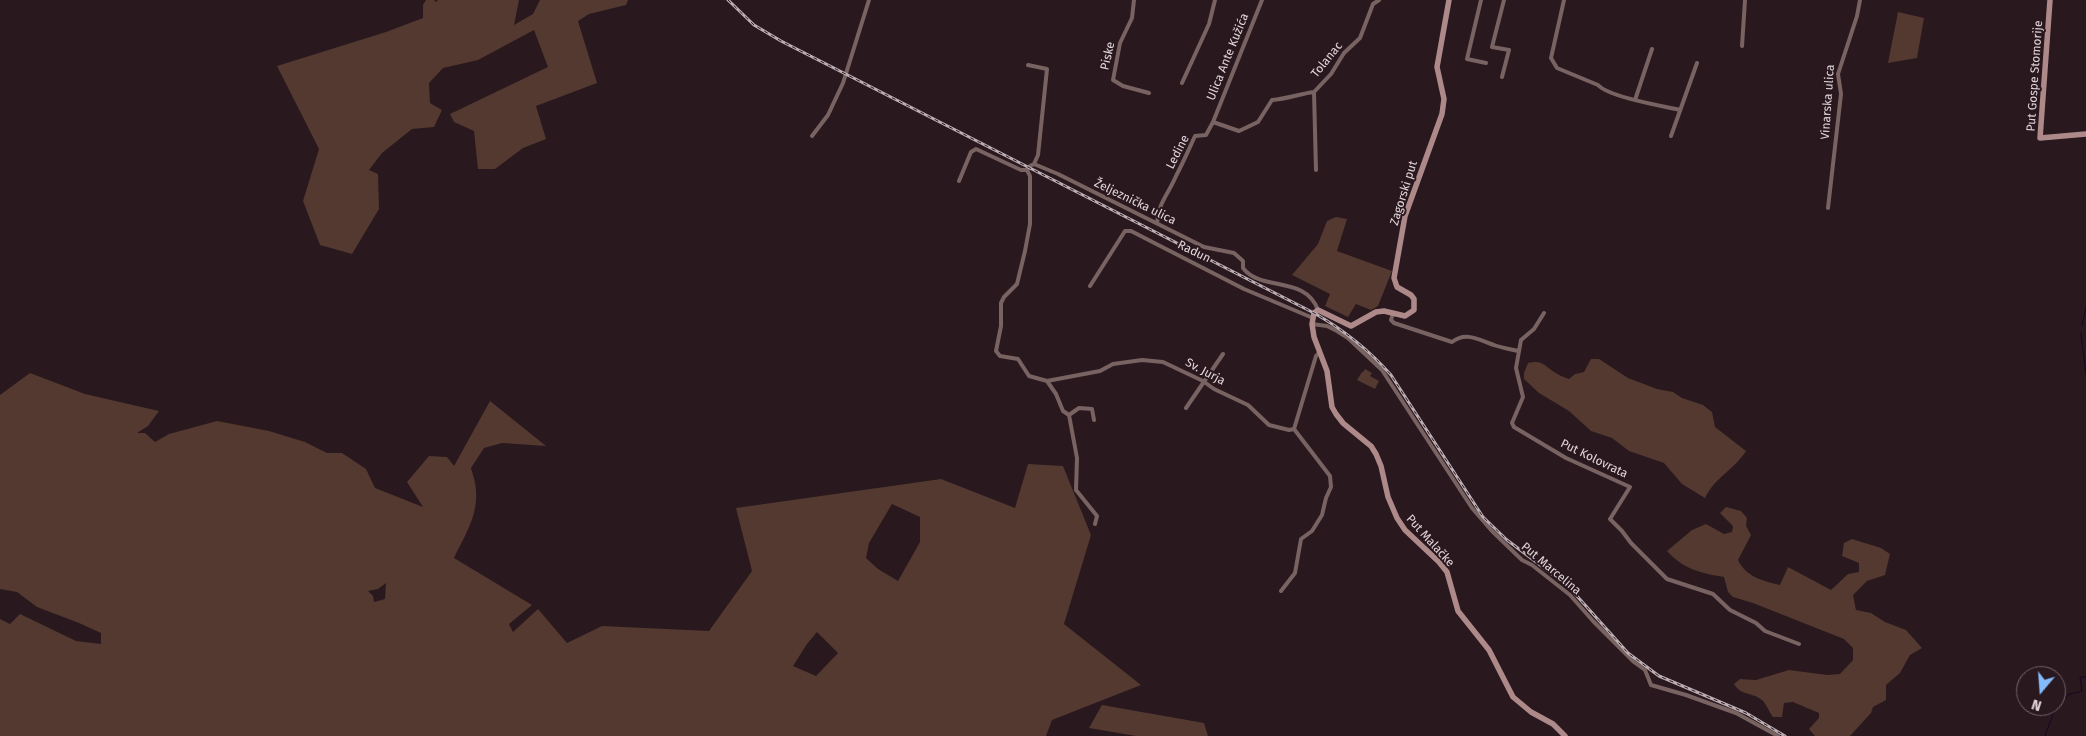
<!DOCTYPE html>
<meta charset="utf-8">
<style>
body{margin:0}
#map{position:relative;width:2086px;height:736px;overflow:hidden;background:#29181e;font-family:"Fira Sans",sans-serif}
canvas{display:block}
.north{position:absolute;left:2016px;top:666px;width:50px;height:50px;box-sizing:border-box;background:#29181e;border:1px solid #736469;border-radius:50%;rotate:198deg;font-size:14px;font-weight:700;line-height:20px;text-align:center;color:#e2d6da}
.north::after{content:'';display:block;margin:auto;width:18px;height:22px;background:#84bcfb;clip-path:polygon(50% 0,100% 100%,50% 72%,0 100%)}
</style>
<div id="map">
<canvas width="2086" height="736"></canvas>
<div class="north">N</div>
</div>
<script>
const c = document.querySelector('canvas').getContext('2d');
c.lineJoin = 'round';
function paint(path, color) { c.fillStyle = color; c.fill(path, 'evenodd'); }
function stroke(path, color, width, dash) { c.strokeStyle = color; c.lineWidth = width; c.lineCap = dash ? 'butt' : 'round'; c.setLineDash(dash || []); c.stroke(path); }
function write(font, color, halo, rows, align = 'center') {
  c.font = font + ' "Fira Sans",sans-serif'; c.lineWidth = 4; c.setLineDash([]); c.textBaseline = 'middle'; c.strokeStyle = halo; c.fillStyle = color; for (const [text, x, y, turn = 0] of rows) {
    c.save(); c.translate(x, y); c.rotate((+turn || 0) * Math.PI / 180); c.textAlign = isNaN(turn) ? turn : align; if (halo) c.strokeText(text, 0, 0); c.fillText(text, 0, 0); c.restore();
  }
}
paint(new Path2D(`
 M426,0H434L436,2L438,0H519L514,25L533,14L540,0H628L626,5L589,14L578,21L597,83L536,106L546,139L523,148L495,169H478L474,131L454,122L450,114L548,67L534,30L478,60L443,68L429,83L430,103L442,110L434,127L412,129L382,153L369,170L378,174L379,209L352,254L320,245L303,201L319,149L277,66L386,32L423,18V5Z
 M1898,12L1924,18L1917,58L1888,63Z
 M1336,217L1347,219L1337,251L1392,271L1378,306L1371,310L1356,304L1348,317L1325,306L1330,294L1292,275L1318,244L1327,221Z
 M1591,359H1599L1628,378L1657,389L1673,392L1682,398L1703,405L1712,412L1715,427L1746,451C1734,470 1715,477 1705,498L1682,484L1664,463L1629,451L1612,438L1591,431L1569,411L1539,393L1524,379V373L1528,363C1543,360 1543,365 1554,372C1558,375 1564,377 1569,379L1575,374L1584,372Z
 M1365,369L1372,373L1370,376L1379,381L1375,389L1357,380L1362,372H1363Z
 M30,373L85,394L159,411L148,426L137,433H145L155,442L169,434L217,421L269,431L305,442L327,453H342L366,469L375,488L423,507L407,482L429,456L447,457L454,466L490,401L546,446L502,443L484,448L471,468C473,475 476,484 476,491C478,516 464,537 454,558L532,605L509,624L513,632L538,609L567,643L602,626L709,631L752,571L736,508L941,479L1015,508L1028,464L1063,466L1091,535L1064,624L1141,685L1052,720L1046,736H0V619L10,624L20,614L76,641L101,644V633L79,623L37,607L17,592L0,589V395ZM892,504L920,517V542L898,581L878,569L866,558L869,543ZM386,583L385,599L374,602L373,596L368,591L378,589ZM817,632L838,653L816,676L793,666L807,644Z
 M1726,507L1741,511L1747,518L1746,526L1751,535L1738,560C1746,577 1763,581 1780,585L1788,567L1831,590L1848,574L1859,572V563L1842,556L1844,543L1852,539L1881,548L1890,554L1885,575L1867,581L1853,595L1856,610L1871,613L1885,622L1906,630L1922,648L1910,655L1900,673L1886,685V700L1873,707L1871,713L1850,736H1815L1809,729L1819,718V713L1793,702L1784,703L1782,717H1773C1769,712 1766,703 1762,700C1752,692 1741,696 1734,684L1740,679L1756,680L1789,670L1827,675L1840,674L1853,660V648L1844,639L1753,603L1733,597L1728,592L1724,577C1700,573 1683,569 1667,551L1692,530L1706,524L1724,534L1732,532L1733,526L1720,513Z
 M1102,705L1204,723L1208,736H1136L1089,728Z`), '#53392f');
stroke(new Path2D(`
 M2086,186V187
 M2082,325L2086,308
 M2081,333L2086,374
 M2056,705L2070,694L2082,691L2080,677H2086
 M2045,736L2056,706`), '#1a0522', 1);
stroke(new Path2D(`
 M1134,0L1132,18L1120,43L1113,80L1123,86L1149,93
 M1481,0L1467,59L1486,63
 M1564,0L1551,58L1557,68L1598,85C1609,97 1662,106 1680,110
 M1742,46L1745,0
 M1028,65L1047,69L1038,155L1034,164L1058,174L1204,247L1234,253L1243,261V268C1261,292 1305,275 1318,310
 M1502,77L1509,50L1492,47L1504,0
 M1182,83L1209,24L1215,0
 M1635,100L1652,49
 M1213,122L1262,0
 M812,136L828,115L843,83L869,0
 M1671,136L1697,63
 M1034,164L1030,166L1027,170L1030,176V224L1025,251L1017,284L1004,297L1001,303V326L996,351L1000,356L1018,359L1029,376L1047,381L1100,371L1113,364L1142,360L1163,362L1203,381L1214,389L1248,405L1269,425L1289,430L1294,429L1316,356L1320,352
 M1316,170L1314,92L1331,74L1344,53L1360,38L1373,4L1379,0
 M959,181L971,152L976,149L1021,170H1027
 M1828,208L1841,94L1838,74L1857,16L1860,0
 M1157,223C1159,201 1168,195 1176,176C1183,163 1189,149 1195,136L1206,135L1213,122L1239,131L1258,122L1272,100C1287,99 1299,94 1314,92
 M1090,286L1125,231H1131L1244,289L1313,318
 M1393,313L1391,320L1394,323L1452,342C1466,331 1479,340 1494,345C1502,348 1510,349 1518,351
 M1544,313L1534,329L1521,340L1516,368L1523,397L1512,423L1514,427L1566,458L1630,487L1610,519L1622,531L1631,543L1667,579L1713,594L1730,610L1756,623L1765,631L1799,644
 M1312,324L1327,326L1337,331L1348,338L1382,370L1472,508L1492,531L1522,560L1532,565L1570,595L1593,621L1634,662L1645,670L1651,685L1686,695L1736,713L1778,736
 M1047,381L1056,394L1063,411L1069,415L1077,458L1076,490L1097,516L1095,524
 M1186,408L1223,354
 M1069,415L1079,408L1092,409L1094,420
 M1281,591L1295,573L1301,539L1312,531L1322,515L1326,498L1331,487L1330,476L1294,429`), '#786362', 4);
stroke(new Path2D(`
 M1449,0L1437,67L1444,99L1442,114L1405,216L1394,278L1397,287L1411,295L1414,299V310L1405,316L1384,311L1376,312L1351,326L1318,310L1314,313L1312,324L1314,337L1327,371L1332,407L1336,414L1343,423L1371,446L1376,454L1381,466L1388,497L1397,518L1405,530L1439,562L1447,572L1458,611L1489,650L1513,697L1531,712L1553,724L1565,736
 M2050,0L2040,138L2086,134`), '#ad8a89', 5.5);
const rail = new Path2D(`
 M728,0L754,25L781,41L1314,313C1344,330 1369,350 1391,375L1483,517L1507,540L1568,586L1628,653L1659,676L1746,713L1785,736`);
stroke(rail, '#bcafb4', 3);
stroke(rail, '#29181e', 1, [4]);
write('12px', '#e2d6da', '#29181e', [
 ["Piske",1108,56,-77],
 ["Ulica Ante Kužića",1228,57,-68],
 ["Tolanac",1327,60,-51],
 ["Put Gospe Stomorije",2035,76,-86],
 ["Vinarska ulica",1828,102,-86],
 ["Ledine",1178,152,-63],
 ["Zagorski put",1404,193,-73],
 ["Željeznička ulica",1135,202,26],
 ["Radun",1194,252,26],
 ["Sv. Jurja",1205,372,28],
 ["Put Kolovrata",1594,459,26],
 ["Put Malačke",1430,541,48],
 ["Put Marcelina",1551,569,40]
]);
</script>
